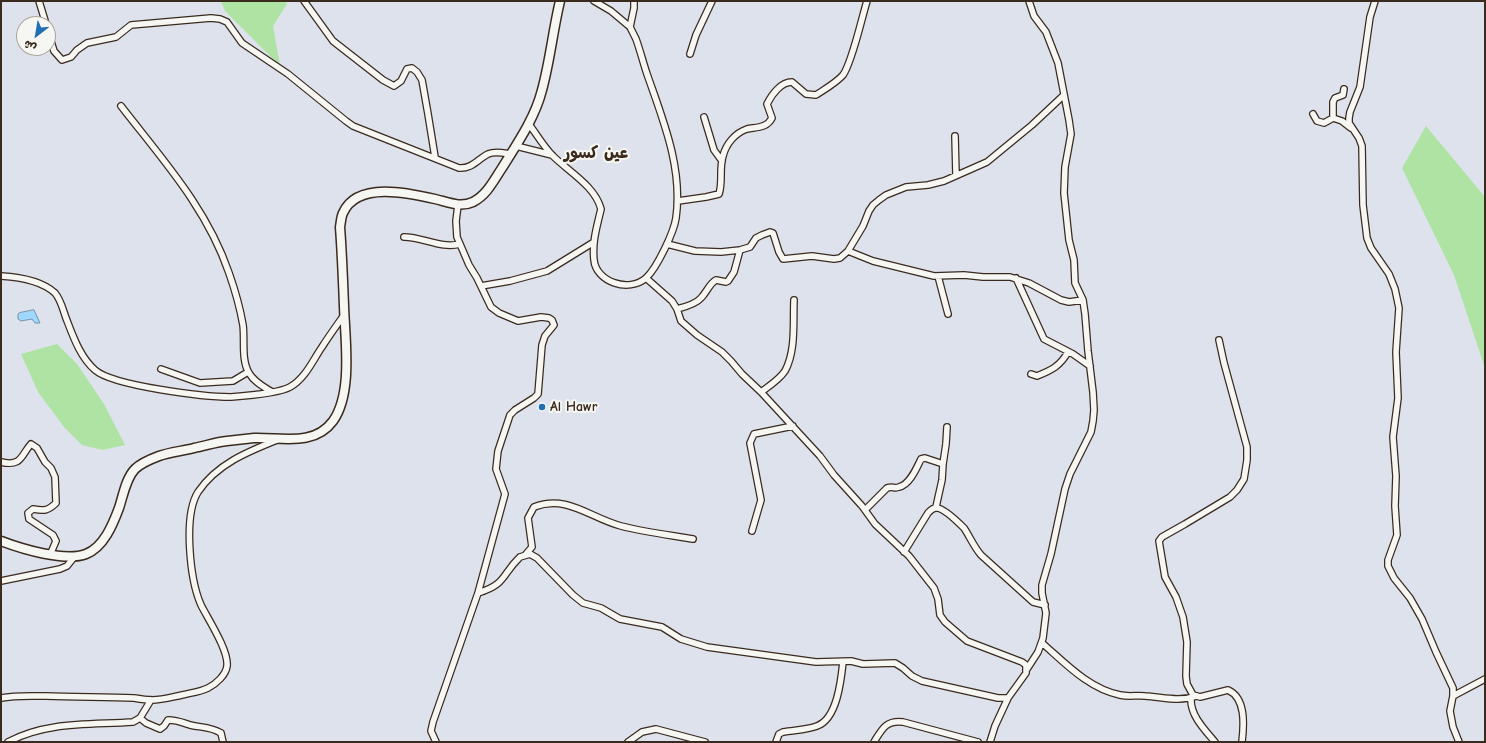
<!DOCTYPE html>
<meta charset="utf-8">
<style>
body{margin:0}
#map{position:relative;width:1486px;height:743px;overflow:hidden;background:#dde2ed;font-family:"Comic Neue","Playpen Sans Arabic",sans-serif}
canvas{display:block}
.frame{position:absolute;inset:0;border:2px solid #3b2a1e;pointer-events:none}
.north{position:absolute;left:16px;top:16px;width:40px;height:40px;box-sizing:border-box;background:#f6f6f2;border:1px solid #aba49d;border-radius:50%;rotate:211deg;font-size:11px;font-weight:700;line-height:16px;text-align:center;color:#3b2a1e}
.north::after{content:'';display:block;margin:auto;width:14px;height:18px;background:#1f6fb2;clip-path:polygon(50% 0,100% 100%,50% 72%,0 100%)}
</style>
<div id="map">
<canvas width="1486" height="743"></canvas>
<div class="frame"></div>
<div class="north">ش</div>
</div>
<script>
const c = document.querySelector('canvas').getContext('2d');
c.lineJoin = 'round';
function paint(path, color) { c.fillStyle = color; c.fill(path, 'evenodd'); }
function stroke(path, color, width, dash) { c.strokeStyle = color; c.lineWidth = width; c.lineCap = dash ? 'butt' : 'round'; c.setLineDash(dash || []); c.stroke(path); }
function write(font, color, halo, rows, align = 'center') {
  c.font = font + ' "Comic Neue","Playpen Sans Arabic",sans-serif'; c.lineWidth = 4; c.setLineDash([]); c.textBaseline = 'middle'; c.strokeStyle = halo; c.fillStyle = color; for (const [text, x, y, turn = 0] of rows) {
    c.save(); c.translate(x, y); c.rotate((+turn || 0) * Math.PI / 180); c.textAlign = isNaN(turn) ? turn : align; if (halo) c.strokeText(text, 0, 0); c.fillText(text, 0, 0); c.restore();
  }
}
paint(new Path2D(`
 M221,1H285L287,4L273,26L280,66L225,11Z
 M1426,126L1485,197V368L1454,275L1402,168Z
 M57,344L77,364L104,404L125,445L103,450L82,445L64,427L38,392L21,354Z`), '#afe3a4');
const water = new Path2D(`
 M34,310L40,323H35L32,319L21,321L18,319V314L19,313Z`);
paint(water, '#9fd7ff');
stroke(water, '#7792a5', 1);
const street = new Path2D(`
 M39,1L46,24
 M304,1L333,41L383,80L394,86L401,81L407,69L412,68L417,72L422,80L428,114L435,157
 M1375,1L1370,17L1360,87L1350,112L1349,118V123L1359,138L1362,146L1363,205L1367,238L1371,248L1389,274L1395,289L1399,308L1396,352L1398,398L1393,437L1396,476L1395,506L1397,535L1388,560V566L1394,578L1410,598L1422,619L1436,652L1453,688V696L1450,711L1453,727L1459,742
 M630,27L634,8V1
 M48,32L54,51L62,60L71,57L77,50L87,43L116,37L131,25L211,18L220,19L227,22L242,43L288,74L346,121L353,126L459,168C472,169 478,159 488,154C495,151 503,153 511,154
 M690,54L696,35L712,1
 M121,106C162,159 207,208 229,273C235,290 240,308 243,325C245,340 241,360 249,373C254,382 264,387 272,392
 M1313,114L1317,121L1324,123L1333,118L1342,121L1351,128
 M704,117L714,150L722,161
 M1333,118V102L1335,98L1343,95L1344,89
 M528,123C536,133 543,146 553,156C568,171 595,186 601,209C597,226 592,242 594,260C596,282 629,293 646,278C657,268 674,232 676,218C683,168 663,120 647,74C643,62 640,50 636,39L630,27L611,11L594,1
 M955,136L956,175
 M516,146L552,155
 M678,201L706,197L719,194C723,182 719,168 723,156C726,144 735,133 747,129C757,127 767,128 772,118L767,104C772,94 781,82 792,82L806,94L816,95C825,89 836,83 843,75C852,63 862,17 867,1
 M458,205L456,221L457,237L469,265L477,278L491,307L499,313L518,321L541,317L549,318L552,320L554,325L545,336L542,345L538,394L534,398L515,410L510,415L498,451L496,469L505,494L478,593C507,584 501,575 520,557L530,554L537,558L573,595L583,603L601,608L620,619L662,627L681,639L707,647L816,662L851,661L863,664L895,663L903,668L912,676L922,681L998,698H1008L1026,673V665L1022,662L967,641L945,622L940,615L938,599L934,588L909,556L875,524L862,506L834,475L820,456L761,392L742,374L731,361L722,352L697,335L681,321L677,309L672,301L646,278
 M404,237C423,237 441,249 460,244
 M667,244L695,251L721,252L740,250L750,247L756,238L762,235L770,232L773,233L779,252L783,259L812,256L834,259L840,258L848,251L863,226L869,211L873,205L879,200L886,195L906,187L928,185L944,181L987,162L1032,125L1064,95
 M848,251L873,261L934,276L964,275L983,277H1010L1029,283L1061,300L1069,302L1083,300
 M1,276C18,277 42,281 55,293C61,300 63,310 66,318C73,336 80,357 95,370C113,386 205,397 231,397C244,396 279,393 290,387C305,379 313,360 322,347C329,336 337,325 344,315
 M938,276L948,314
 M1016,278L1044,339L1073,354L1090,366
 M481,286L510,281L547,271L594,242
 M677,309C685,307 696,304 701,298C707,292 709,284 716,280L726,282L728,281L734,272L740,250
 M1219,340L1224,363L1247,447V460L1244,479L1237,490L1230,497L1185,524L1162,537L1159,541L1165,577L1176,597L1183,617L1187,642L1186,676L1187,684L1193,695L1200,697L1228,690C1246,698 1244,725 1242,742
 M161,369L200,383L233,381L248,372
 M1031,374L1037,376C1052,370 1060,366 1068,352
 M761,392C769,386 779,380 785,371C796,351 793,323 794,300
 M1,462C22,467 21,455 31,444L37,448L45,462L51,468L55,477L56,503C48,511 44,511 33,509L28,513L29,519L53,535L56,541L50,555
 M943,464L946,444L947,427
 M865,510L887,488C892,486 895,489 899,487C910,485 917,467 921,459L925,458L943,464L942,480L936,507
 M752,531L761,500L750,443L754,434L793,426
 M904,552L928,513C930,511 932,508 936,508C943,507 959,523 964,528C970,537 974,547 981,555L1033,602L1045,605
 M526,554L532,547L528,518L534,507C567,494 590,518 621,526C644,532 669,535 693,539
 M1,581L60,569L67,566L75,556
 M1042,643C1065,663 1089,689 1120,695C1128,697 1137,695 1145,696C1163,697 1179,702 1197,696
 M1027,669L1038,652L1043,638L1046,613L1042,593V585L1051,554L1065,489L1070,474L1091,432L1093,421L1094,410L1093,392L1088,351L1085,314L1083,300L1075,283L1074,260L1069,240L1064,193L1065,167L1071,134L1069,120L1058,63L1046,32L1034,16L1029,1
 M1453,696L1485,679
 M1,698C16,695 31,696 46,696C75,697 105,697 134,698C140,699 146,700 152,700C162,700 172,697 182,695C190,693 200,692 208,688C216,684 226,675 227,666C229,651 208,619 201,605C190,580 183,516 198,492C217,464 247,452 277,440
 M1191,698C1190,715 1204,729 1215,742
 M140,718L146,723L160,729L164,726L168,720C177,720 181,722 190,725C202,728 209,726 221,733L223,742
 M8,742C47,721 91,725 133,722L140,718L151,700
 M436,742L431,731L433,722L478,593
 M628,742L642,732L656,729L705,742
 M776,742L779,734L783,732C794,730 807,730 817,726C837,719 841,681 843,662
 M874,742C882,729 886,720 903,722L978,742
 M990,742L995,726L1008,698`);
const secondary = new Path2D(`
 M1,541C22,549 65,562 86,554C104,547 113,524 119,508C123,496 126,478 135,469C141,463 151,459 159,456C170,452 183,451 194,448C205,446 216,442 227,441C236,440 245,439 254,438C281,437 314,447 333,421C353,393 345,339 344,306C343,280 342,253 340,227C341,222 341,217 343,213C357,181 409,193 435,199C448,202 460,208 473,202C487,195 494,180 502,168C517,144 535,118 542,90C550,61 553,30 560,1`);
stroke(street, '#3b2a1e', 8);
stroke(secondary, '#3b2a1e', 11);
stroke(street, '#f6f6f2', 5.5);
stroke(secondary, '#f6f6f2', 8);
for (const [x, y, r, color] of [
 [542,407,4,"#1f6fb2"]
]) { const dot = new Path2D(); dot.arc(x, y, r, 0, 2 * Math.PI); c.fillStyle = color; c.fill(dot); stroke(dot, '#f6f6f2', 1.5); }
write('bold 14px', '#3b2a1e', '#f6f6f2', [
 ["Al Hawr",550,407]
], 'left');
write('bold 16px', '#3b2a1e', '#f6f6f2', [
 ["عين كسور",596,153]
]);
</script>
